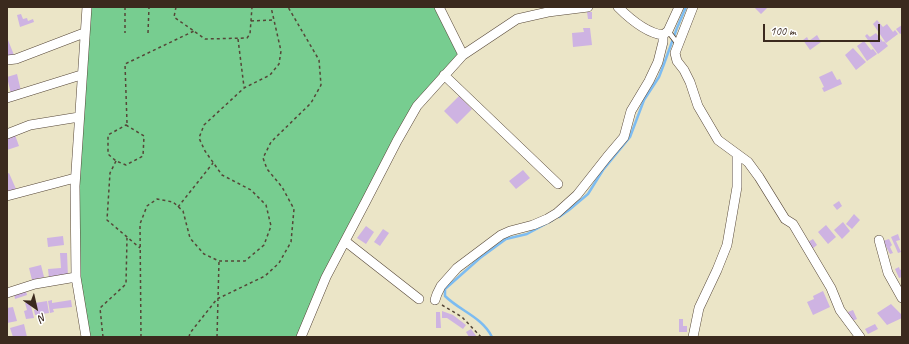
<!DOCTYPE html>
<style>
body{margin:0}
#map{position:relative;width:909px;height:344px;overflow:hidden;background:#ebe5c7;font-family:Caveat,sans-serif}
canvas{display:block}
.frame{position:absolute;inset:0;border:8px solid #3b2a1e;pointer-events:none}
.north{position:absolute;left:16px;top:288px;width:40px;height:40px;-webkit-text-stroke:3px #fff;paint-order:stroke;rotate:146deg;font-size:11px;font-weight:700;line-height:16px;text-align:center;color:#3b2a1e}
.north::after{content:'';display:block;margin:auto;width:14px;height:18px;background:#3b2a1e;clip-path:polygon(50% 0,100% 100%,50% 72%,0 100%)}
.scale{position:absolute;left:763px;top:24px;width:117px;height:18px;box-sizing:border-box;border:2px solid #3b2a1e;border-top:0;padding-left:5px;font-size:12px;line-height:14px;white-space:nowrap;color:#3b2a1e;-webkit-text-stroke:3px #fff;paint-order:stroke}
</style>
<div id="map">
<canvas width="909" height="344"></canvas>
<div class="frame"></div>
<div class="north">N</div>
<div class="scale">100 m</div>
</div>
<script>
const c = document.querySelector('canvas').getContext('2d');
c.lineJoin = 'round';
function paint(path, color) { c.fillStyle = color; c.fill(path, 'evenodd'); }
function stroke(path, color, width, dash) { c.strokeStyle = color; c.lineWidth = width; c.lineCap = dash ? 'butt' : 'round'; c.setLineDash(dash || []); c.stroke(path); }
paint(new Path2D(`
 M87,7H439L463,55L444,75L397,141L301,337H86L76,242Z`), '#77cd90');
stroke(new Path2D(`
 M559,217L569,210L588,194L603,170L630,137L644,100L659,77L664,64L677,28L686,7
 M492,337C482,317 460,311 445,296V289L480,258L506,239L527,234L553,220`), '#7dbcf1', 2.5);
paint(new Path2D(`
 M754,7H768L761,14Z
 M587,12H592V19H588Z
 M21,14L23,19L27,18L28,21L33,19L34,22L20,27L17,15Z
 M877,20L883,27L887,24L893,32L895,30L898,34L886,43L873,24Z
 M902,25V33L900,34L896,29Z
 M583,28H590L592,45L573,47L572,33L584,32Z
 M876,33L883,42L884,41L888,46L878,54L865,36L867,34L870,37Z
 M817,35L821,42L810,50L803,40L807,37L809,41Z
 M8,40L14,55L7,58V41Z
 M864,41L871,50L873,49L877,54L867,61L857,46Z
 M853,48L866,62L856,70L845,55Z
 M832,71L837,80L840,79L842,84L824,92L822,88L824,87L819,77Z
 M17,74L21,91L11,94L7,77Z
 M459,96L472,109L457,124L444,111Z
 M15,135L19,146L7,150V138Z
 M523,170L530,178L516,189L509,181Z
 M9,173L16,189L7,193V174Z
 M839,201L842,206L837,210L833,205Z
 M854,214L860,220L852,229L846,224Z
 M843,222L850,231L842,239L834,230Z
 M826,225L836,237L828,244L818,232Z
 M366,226L374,232L366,244L357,238Z
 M383,229L389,233L380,246L374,242Z
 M898,234L900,240L896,241L901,252L898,253L891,237Z
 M63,236L64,245L48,247L47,238Z
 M813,239L817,245L812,249L808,242Z
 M889,239L892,245L890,247L893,253L890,254L883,241Z
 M60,253H67L68,277L49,278L48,269L61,268Z
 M41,265L44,277L32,280L29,268Z
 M899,267L900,270L902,269V277L899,278L895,269Z
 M26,291L27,295L15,299L14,294Z
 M823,291L830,307L813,315L807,302L814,299L813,296Z
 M52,300V303L71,300L72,307L53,309L54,312L50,313L48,301Z
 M47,301L49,313L35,315L34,310H37L35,303Z
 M30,302L34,318L26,319L24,311L27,310L25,303Z
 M891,304L902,315V318L887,325L877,313Z
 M13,307L17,321L7,323V308Z
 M853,310L857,319L852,321L848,312Z
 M442,311L453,315L466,325L463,329L447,318H442Z
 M436,312H440L441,328H436Z
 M679,319H683V326H687V332H679Z
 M24,324L27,337H13L10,328Z
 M875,324L878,329L868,334L865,329Z
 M471,329L477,337H469L466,332Z`), '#ceb3e2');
const service = new Path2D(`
 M668,31L678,44`);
const minor = new Path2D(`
 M439,7L463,55
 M618,7C629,18 647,33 663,35L668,31L679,7
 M693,7L675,53L677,61L684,70L690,82L698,106L718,140L748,162L759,177L785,219L793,224L831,288L840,310L860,337
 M7,60L16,59L84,33
 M444,75L558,184
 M7,98L81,75
 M7,134L30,125L79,117
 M7,196L75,178
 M879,240L888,273L902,298
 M345,241L419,299
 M7,293L35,284L76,277
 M435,300L437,294L441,286L457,268L501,235L510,231L533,225L547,219L557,213L577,195L607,157L624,137L631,111L649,81L658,62L663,42V35
 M86,337L76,277L75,186L87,7
 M301,337L326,277L365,203L397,141L417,106L463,55L517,19L548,12L588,7
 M693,337L699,308L717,270L727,245L737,187V154`);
stroke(service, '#554637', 6);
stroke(minor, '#554637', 10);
stroke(new Path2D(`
 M125,7V33
 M176,7L174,17L205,39L247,38L250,34L252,7
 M251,21L273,20
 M148,33L149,7
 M238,39L244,87
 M127,123L125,64L194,31
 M126,125L144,136L143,156L126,165L116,161L108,154V135Z
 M116,161L110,173L107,220L140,248
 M178,207L213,163
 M442,305L462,317L481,337
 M103,337L100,308L126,284L127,238
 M141,337L140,224L147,206L157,199L173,202L183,211L190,238L204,254L219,261H245L264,245L271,226L266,205L251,190L222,175L205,151L199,138L204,125L244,88L270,75L279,64L281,51L271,7
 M189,337L190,333L217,299L265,276L279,263L291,242L294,209L282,187L267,169L263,158L271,142L311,103L321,85L319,60L288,7
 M217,337L219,261`), '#554637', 1.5, [3, 3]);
stroke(service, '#fff', 4.5);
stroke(minor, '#fff', 9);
</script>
